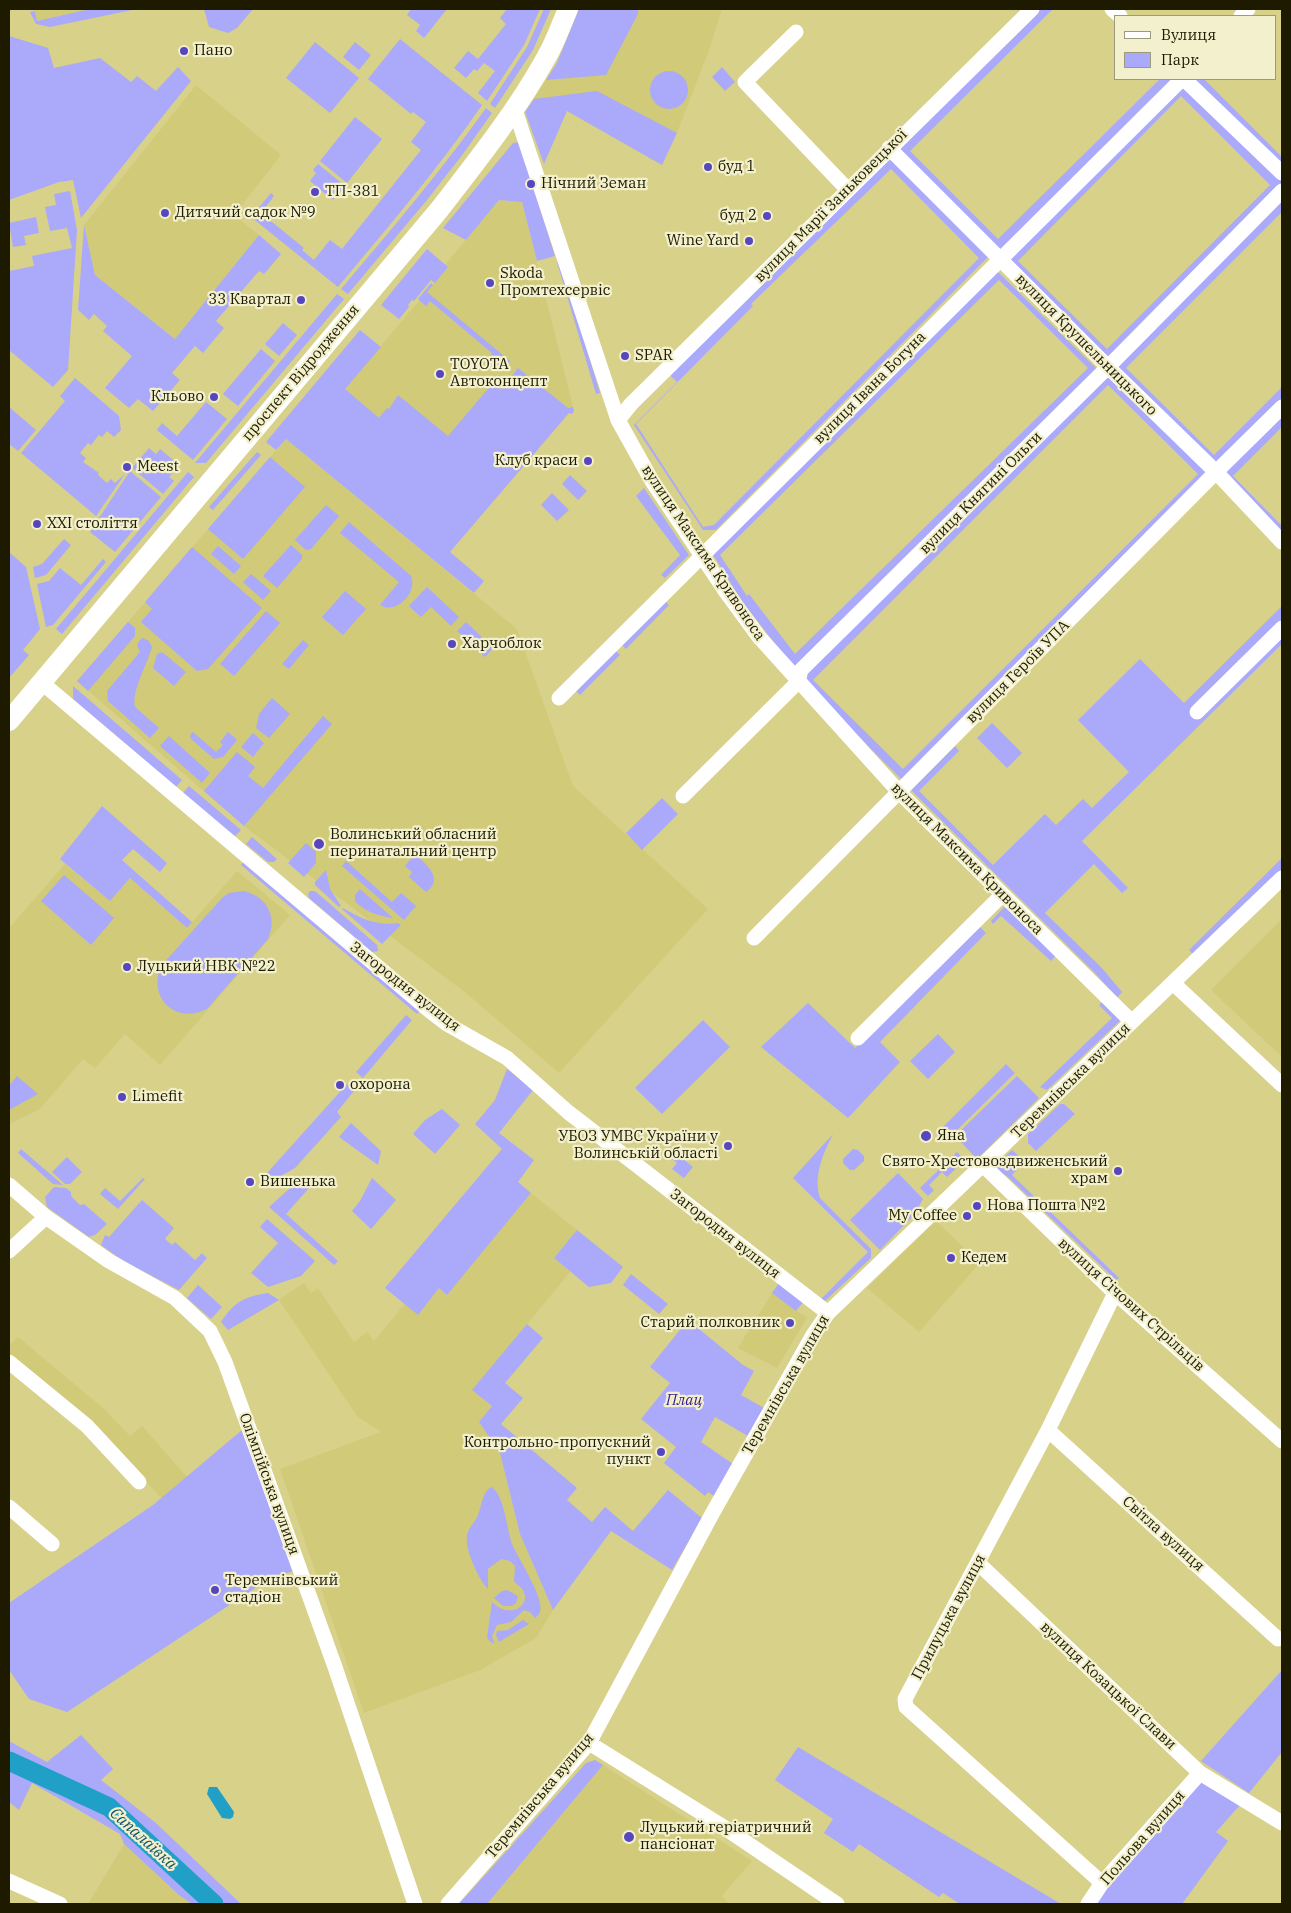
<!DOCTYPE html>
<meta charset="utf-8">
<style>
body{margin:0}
#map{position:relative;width:1291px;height:1913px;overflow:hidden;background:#d8d189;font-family:"IBM Plex Serif",serif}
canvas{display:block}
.frame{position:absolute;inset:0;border:10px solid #1d1a00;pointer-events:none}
.legend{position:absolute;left:1114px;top:15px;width:162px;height:65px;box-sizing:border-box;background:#f3f0cd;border:1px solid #9d9a7b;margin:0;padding:6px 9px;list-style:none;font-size:15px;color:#1d1a00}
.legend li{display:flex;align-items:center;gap:10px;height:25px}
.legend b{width:25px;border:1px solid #9d9a7b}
</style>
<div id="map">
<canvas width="1291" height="1913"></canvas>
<div class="frame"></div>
<ul class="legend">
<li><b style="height:6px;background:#fff"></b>Вулиця</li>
<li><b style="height:14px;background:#aaa9fa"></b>Парк</li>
</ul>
</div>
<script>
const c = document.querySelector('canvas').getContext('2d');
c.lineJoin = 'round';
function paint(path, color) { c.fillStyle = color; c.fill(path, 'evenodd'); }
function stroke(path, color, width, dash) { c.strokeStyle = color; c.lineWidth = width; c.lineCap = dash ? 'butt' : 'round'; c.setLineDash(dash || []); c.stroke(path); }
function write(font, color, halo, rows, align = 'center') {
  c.font = font + ' "IBM Plex Serif",serif'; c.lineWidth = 4.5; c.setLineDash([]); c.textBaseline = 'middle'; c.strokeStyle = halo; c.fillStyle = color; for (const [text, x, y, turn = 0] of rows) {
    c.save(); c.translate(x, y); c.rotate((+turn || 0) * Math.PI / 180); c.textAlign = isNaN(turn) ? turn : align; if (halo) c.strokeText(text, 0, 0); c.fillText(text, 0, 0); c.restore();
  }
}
paint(new Path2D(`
 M35,9H90L37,21Z
 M579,9H722L709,50L677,133L662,165L567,111L534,99L557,63Z
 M196,85L281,155L234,215L259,235L176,339L95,275L84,225Z
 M499,200L522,202L574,411L572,414L569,413L487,508L344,389L448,267L445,265Z
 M286,439L517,629L573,786L708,909L559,1073L466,993L244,826L77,681Z
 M65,864L110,901L130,878L187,928L237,871L290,915L160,1065L125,1034L95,1068L83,1059L40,1109L9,1124V928Z
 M1282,919V1057L1211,990Z
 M531,1193L577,1230L554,1258L570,1272L473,1390L492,1406L479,1422L500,1453L520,1534L553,1610L536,1638L480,1670L364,1713L280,1469L381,1432L357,1416L279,1300L304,1283L311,1293L318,1288L354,1342L367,1332L374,1341L405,1304L418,1315L439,1288L447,1294Z
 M936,1221L980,1263L919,1332L867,1288Z
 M772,1293L807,1318L777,1368L738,1348Z
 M18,1337L103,1408L130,1436L142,1426L187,1477L162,1499L91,1421L9,1355V1346Z
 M603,1765L752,1861L722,1896L730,1904H487Z
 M124,1844L179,1895L192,1904H88Z`), '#d1ca79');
paint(new Path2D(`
 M90,9H137L50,27L36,24L30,12L35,11L37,21Z
 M204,9H253L237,28L228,33L209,27Z
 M411,9H447L424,38L416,31L420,25L407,15Z
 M507,9H540L524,45L487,101L478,93L495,71L484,63L477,71L474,69L466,78L454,68L468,51L478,59L506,24L500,18Z
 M544,9H551L533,50L495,108L490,104L527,47Z
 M579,9H638V14L606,75L546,80L557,63Z
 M1041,9H1053L910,151L998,239L1160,79H1174L999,252L898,151Z
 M9,36L48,48L54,68L100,58L131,82L137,76L156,91L178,67L191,81L81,218L73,180L59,182L9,200Z
 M400,39L482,105C438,169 388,227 338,287L251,217L271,193L274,196L261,213L304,248L302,250L314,260L330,240L342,249L421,150L411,142L426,122L413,112L411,114L368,79Z
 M315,42L359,78L330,113L286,78Z
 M355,42L371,55L359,70L343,57Z
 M722,67L735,82L725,91L712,77Z
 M650 90a19 19 0 1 1 38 0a19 19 0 1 1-38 0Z
 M1189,79H1204L1282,157V167Z
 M1184,85L1282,180V185L1106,359L1008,260ZM1181,96L1270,185L1107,349L1018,261Z
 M597,91L677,133L662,165L567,111L544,164L525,112L534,99Z
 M486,108L492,113L463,154L427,200L348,294L341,289C391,230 441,171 486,108Z
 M355,117L382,139L347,183L320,161Z
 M519,142L555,256L537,261L522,202L499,200L466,240L443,228L513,143Z
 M889,158L989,256L716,530H703L634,425L677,382L670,375ZM891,169L979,258L714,525L703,527L636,424L753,306L751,304Z
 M318,164L345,186L333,200L310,181L316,173L313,170Z
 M70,191L77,230L68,370L53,387L9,350V271L34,266L32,256L72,248L67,228L50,231L45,207L56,205L54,194Z
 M1282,200V212L1126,368L1214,455L1282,387V399L1214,467L1114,368Z
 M36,217L39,233L24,236L26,245L13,247L9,223Z
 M84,225L95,275L175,339L259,235L281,254L264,274L259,271L216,321L224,328L203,353L195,346L172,373L180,380L153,411L138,399L129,408L105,388L132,356L103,331L107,326L94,314L89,320L78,310Z
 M427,249L448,267L435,283L431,280L414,301L412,300L408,305L409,307L399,319L381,305Z
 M560,261L600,393L596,394L557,262Z
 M997,271L1097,369L795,669L741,600L712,553ZM999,280L1088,368L795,654L749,594L747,596L720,555Z
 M431,283L433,285L427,292L510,361L501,371L487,359L492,353L430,301L426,306L418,299Z
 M337,294L344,299L206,463H195Z
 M283,323L297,335L279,356L265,344Z
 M360,330L381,347L345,389L379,418L387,408L389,409L398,395L448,436L493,383L501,390L518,368L568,408L573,407L574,411L572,414L569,413L450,552L484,581L474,593L286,439L276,450L266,442Z
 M261,349L275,361L238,406L223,394Z
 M1108,373L1208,473L902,780L801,679ZM1108,385L1198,474L903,769L813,680Z
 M75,378L119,416L121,430L114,437L107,431L102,437L99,435L91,445L88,443L80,453L86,458L83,462L99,473L98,475L107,483L111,479L115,483L125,474L96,516L21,453L65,401L60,396Z
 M206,402L227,419L193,460L157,430L162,423L177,436Z
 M9,407L36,430L18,451L9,444Z
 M1282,415V427L1233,476L1282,526V536L1222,474Z
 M149,448L156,454L160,449L179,465L169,477L174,481L163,494L132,468Z
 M257,452L261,455L213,510L209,507Z
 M270,457L305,487L243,559L208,529Z
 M130,471L161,497L115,552L90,532L100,520L99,518Z
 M188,472L194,477L62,634L56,629Z
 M570,475L587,491L578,500L562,484Z
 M644,488L689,555L665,578L661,575L680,555L636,496Z
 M552,493L569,510L557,521L541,505Z
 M326,505L339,516L311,549L306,550L295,540Z
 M349,522L411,576C418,593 396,615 380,605L399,582L340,533Z
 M64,539L71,545L46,575L35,578L33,567L42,564Z
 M291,545L302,555V559L277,588L263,576Z
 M218,546L241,566L234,574L211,554Z
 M192,547L262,608L208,669L197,671L141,622L152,609L145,602Z
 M9,552L26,567L40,629L23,650L29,655L9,678Z
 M103,559L106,562L53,625L46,627L37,584L49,581L60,568L81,585Z
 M251,574L271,591L263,600L243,582Z
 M427,587L459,617L451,626L431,607L421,617L409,606Z
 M345,591L366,609L343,635L322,617Z
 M663,599L669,605L626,649L620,643Z
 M1282,606V644L1082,841L1128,888L1122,893L1094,864L1045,913L1101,967L1122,992L1117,998L1095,973L911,790L955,746L959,751L919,791L993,865L1045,814L1056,825L1083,799L1092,808L1129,772L1078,720L1140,659L1184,703Z
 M266,611L280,623L234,676L220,664Z
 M128,622L135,628V636L88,691L77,681Z
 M466,622L493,648L485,657L457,631Z
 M143,638L149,641L152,647C148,663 131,691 135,707L159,728L150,738L108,701L107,691L140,652L137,645L140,640Z
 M303,640L309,645L289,669L282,664Z
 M614,649L620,655L580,695L574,689Z
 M162,652L186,672L174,686L153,668L157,654Z
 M73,686L182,780L176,787L73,699Z
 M272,698L290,714L269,738L256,728L259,714Z
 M323,716L332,724L244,826L204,791L237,752L255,767L248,776L263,788Z
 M992,723L1022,753L1007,768L977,738Z
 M193,732L216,752L223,745L220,742L228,732L237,740L223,757L214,759L191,739L190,735Z
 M253,733L264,743L253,757L241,747Z
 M169,736L210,773L202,783L160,746Z
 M189,786L241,830L234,837L183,793Z
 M662,798L678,814L642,850L626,833Z
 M102,806L167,863L160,872L133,849L122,860L192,922L187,928L130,878L110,901L60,859Z
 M252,837L277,859L274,862H268L246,844Z
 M306,843L316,852V863L304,877L288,863Z
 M415,854C426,864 445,879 426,892L409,877L412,872L405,866Z
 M1282,858V869L1194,955L1189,950Z
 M245,860L421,1009L417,1014L241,865Z
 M346,861L392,902L401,893L416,906L404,920L342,866Z
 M326,870L330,889L341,906L339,907L315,885V882Z
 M64,875L114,918L91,945L41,901Z
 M360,889L393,918C380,916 364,912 355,901V895Z
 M243,891C267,896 278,917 268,939L207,1009C176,1025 147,998 161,966L223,897L229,893Z
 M310,891H315L377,945L378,951L372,952L309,898L308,894Z
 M1005,906L1057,954L1051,961L1001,916L993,924L991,921Z
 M343,908C361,919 377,926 398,923L401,925L382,944L342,909Z
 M977,924L986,933L880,1042L900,1062L848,1118L761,1047L808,1003L855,1048Z
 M1103,1001L1122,1019L1047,1090L1040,1087L1112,1018L1099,1005Z
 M406,1015L412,1020L363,1078L356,1072Z
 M703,1020L730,1047L662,1114L635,1088Z
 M938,1034L955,1052L928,1079L910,1061Z
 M1006,1064L1015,1073L951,1136L946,1131L939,1137L936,1134Z
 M507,1069L533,1090L499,1133L534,1160L518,1182L531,1193L447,1295L439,1288L418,1315L385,1288L502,1149L475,1124L495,1100Z
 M17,1076L38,1094L9,1110V1086Z
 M1017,1076L1039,1098L977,1159L955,1136Z
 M347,1084L354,1091L337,1112L341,1117L295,1168L272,1181L265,1188L259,1182Z
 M1060,1104H1064L1075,1114L1036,1151L1028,1143V1134Z
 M442,1109L460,1125L435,1154L413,1134L425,1120Z
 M351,1123L381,1151L378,1165L339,1137Z
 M833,1134C823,1154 813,1176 820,1198L871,1249V1258L825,1301L821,1299L868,1252L793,1178Z
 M668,1147L693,1167L684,1178L672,1169L677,1163L664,1152Z
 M21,1149L63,1185L53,1184L18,1153Z
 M853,1149L858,1150L864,1156V1161L854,1170H850L843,1163V1159Z
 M1012,1150L1025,1161L1012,1175L1119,1278L1116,1280L1008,1177L996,1169L998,1163Z
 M957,1152L965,1160L947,1177L942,1172L929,1185L934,1190L928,1196L920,1188Z
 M67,1157L82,1172L70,1184H65L52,1172Z
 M898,1173L923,1199L914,1215L880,1250L850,1220Z
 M143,1178L145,1179L118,1209L100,1194L105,1188L120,1201Z
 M372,1178L396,1200L371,1229L352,1211L360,1201Z
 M300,1179L310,1187L286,1214L338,1261L334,1265L269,1207Z
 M54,1187L66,1188L71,1192V1196L80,1205L84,1204L107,1224L95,1235L89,1237L47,1207L45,1197Z
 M142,1200L174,1228L165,1239L172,1245L175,1242L195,1260L202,1253L207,1258L179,1290L125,1262L101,1245L105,1235L109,1237Z
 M267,1219L315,1261L301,1276L268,1287L251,1273L278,1243L260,1227Z
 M577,1230L623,1267L611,1283L589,1287L554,1258Z
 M631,1274L668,1304L659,1314L623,1285Z
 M779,1283L804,1301L796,1311L772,1293Z
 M198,1285L222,1307L211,1319L187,1298Z
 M268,1293L279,1300L228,1330L221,1322C235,1301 244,1297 268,1293Z
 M688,1320L743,1365L754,1371L741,1395L764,1408L748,1436L715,1417L701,1442L733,1464L714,1496L708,1492L705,1496L664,1463L676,1447L641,1419L670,1383L650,1367Z
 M527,1324L543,1338L505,1383L523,1398L501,1424L577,1488L567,1500L592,1522L605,1507L633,1531L668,1490L702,1518L672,1570L611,1531L553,1610L520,1534L500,1453L479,1422L492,1406L472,1390Z
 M242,1430L294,1571L272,1577L67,1712L29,1699L9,1670V1603L153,1505Z
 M491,1487C504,1493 507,1530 512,1544C518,1558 545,1599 540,1612C539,1615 537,1616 535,1618L530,1612L524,1610L511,1622L497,1625L492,1636L494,1643H492L487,1638L492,1602C509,1620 532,1606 523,1590C521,1587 516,1584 514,1581L515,1566L510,1561L501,1559L488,1569V1589C479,1580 462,1545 468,1532C470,1526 476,1521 478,1515C482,1505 482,1493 491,1487Z
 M507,1590L518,1596L516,1603L512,1606H503L494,1598L502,1591Z
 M523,1620L529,1624L499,1642L496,1635L497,1631L508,1630Z
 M1282,1670V1752L1249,1793L1201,1761Z
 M81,1735L113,1769L101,1780L156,1823L241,1904H192L179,1895L124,1844L120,1834L32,1783L19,1810L9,1802V1741L47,1762Z
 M798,1747L1061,1904H960L943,1893L939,1897L859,1844L853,1852L824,1833L833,1819L775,1780Z
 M595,1760L603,1765L487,1904H459L586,1763Z
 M1201,1780L1241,1804L1216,1832L1228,1841L1182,1904H1096L1112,1881Z`), '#aaa9fa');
paint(new Path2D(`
 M209,1787H217L234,1812L233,1817L230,1819L222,1818L207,1794Z`), '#20a0c6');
stroke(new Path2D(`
 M9,1761L109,1807L214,1904`), '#20a0c6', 19);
stroke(new Path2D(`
 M1112,9L1120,16
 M1241,16L1248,9
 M796,32L745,82L847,189
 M1184,79L1282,173
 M514,107L618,420L652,481L726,592L759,637L899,792L1132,1022
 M889,148L1108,367L1216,472L1282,542
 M618,420L631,404L1032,9
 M41,682L430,1011L447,1024L507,1058L568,1112L828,1313
 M559,698L1182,79
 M1197,712L1282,628
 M683,796L798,682L801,670L1108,367L1282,191
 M754,938L1216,472L1282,407
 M1173,983L1282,1085
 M858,1038L1002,895
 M983,1165L1115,1293L1282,1441
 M9,1185L46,1217L109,1261L175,1298L210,1331L225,1362L335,1667L415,1904
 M9,1251L46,1217
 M9,1362L87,1426L139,1482
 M1048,1430L1278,1639
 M9,1507L52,1544
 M978,1563L1200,1773L1282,1823
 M589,1743L719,1824L837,1904
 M9,1881L60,1904
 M1102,1883L906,1707L905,1699L1048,1430L1115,1293
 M448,1904L589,1743L712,1514L813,1335L828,1313L1282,878
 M1088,1904L1102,1883L1200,1773`), '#fff', 15);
stroke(new Path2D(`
 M9,721L439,210C477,161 516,112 546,58C555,43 561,25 568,9`), '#fff', 20);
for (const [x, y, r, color] of [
 [184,51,5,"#5747bf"],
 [708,167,5,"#5747bf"],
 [531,184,5,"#5747bf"],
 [315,192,5,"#5747bf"],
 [165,213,5,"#5747bf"],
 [767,216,5,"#5747bf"],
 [749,241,5,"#5747bf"],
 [490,283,5,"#5747bf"],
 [301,300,5,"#5747bf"],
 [625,356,5,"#5747bf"],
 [440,374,5,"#5747bf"],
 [214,397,5,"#5747bf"],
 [588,461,5,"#5747bf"],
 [127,467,5,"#5747bf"],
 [37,524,5,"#5747bf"],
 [452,644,5,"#5747bf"],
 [319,844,6,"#5747bf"],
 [127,967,5,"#5747bf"],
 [340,1085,5,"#5747bf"],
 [122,1097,5,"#5747bf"],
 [926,1136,6,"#5747bf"],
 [728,1146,5,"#5747bf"],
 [1118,1171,5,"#5747bf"],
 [250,1182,5,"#5747bf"],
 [977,1206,5,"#5747bf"],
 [967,1216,5,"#5747bf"],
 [951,1258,5,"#5747bf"],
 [790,1323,5,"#5747bf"],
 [661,1452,5,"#5747bf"],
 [215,1590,5,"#5747bf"],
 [629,1837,6,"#5747bf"]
]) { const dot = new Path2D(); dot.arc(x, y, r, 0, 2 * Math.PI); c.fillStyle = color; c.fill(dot); stroke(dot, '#f3f0cd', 2); }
write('15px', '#1d1a00', '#f3f0cd', [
 ["Пано",194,51],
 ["буд 1",718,167],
 ["Нічний Земан",541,184],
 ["ТП-381",325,192],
 ["Дитячий садок №9",175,213],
 ["буд 2",757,216,"right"],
 ["Wine Yard",739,241,"right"],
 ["Skoda",500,274],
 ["Промтехсервіс",500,291],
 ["33 Квартал",291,300,"right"],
 ["SPAR",635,356],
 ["TOYOTA",450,365],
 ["Автоконцепт",450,382],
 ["Кльово",204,397,"right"],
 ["Клуб краси",578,461,"right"],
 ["Meest",137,467],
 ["ХХІ століття",47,524],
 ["Харчоблок",462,644],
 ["Волинський обласний",330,835],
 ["перинатальний центр",330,852],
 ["Луцький НВК №22",137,967],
 ["охорона",350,1085],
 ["Limefit",132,1097],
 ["Яна",937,1136],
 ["УБОЗ УМВС України у",718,1137,"right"],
 ["Волинськiй області",718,1154,"right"],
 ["Свято-Хрестовоздвиженський",1108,1162,"right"],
 ["храм",1108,1179,"right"],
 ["Вишенька",260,1182],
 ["Нова Пошта №2",987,1206],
 ["My Coffee",957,1216,"right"],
 ["Кедем",961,1258],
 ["Старий полковник",780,1323,"right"],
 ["Контрольно-пропускний",651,1443,"right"],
 ["пункт",651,1460,"right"],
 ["Теремнівський",225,1581],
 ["стадіон",225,1598],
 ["Луцький геріатричний",640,1828],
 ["пансіонат",640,1845]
], 'left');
write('15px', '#1d1a00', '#f3f0cd', [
 ["вулиця Марії Заньковецької",831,206,-45],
 ["вулиця Крушельницького",1086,345,45],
 ["проспект Відродження",301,373,-50],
 ["вулиця Івана Богуна",870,388,-45],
 ["вулиця Княгині Ольги",981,493,-45],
 ["вулиця Максима Кривоноса",703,553,56],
 ["вулиця Героїв УПА",1018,672,-45],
 ["вулиця Максима Кривоноса",967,859,45],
 ["Загородня вулиця",405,987,38],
 ["Теремнівська вулиця",1071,1081,-44],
 ["Загородня вулиця",725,1234,38],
 ["вулиця Січових Стрільців",1131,1305,42],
 ["Теремнівська вулиця",786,1385,-60],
 ["Олімпійська вулиця",269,1484,70],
 ["Світла вулиця",1163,1534,42],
 ["Прилуцька вулиця",949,1617,-62],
 ["вулиця Козацької Слави",1108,1686,43],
 ["Теремнівська вулиця",540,1796,-50],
 ["Польова вулиця",1143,1838,-49]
]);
write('italic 15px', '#371a8f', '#f3f0cd', [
 ["Плац",684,1401]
]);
write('italic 16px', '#115367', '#f3f0cd', [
 ["Сапалаївка",143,1839,42]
]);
</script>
